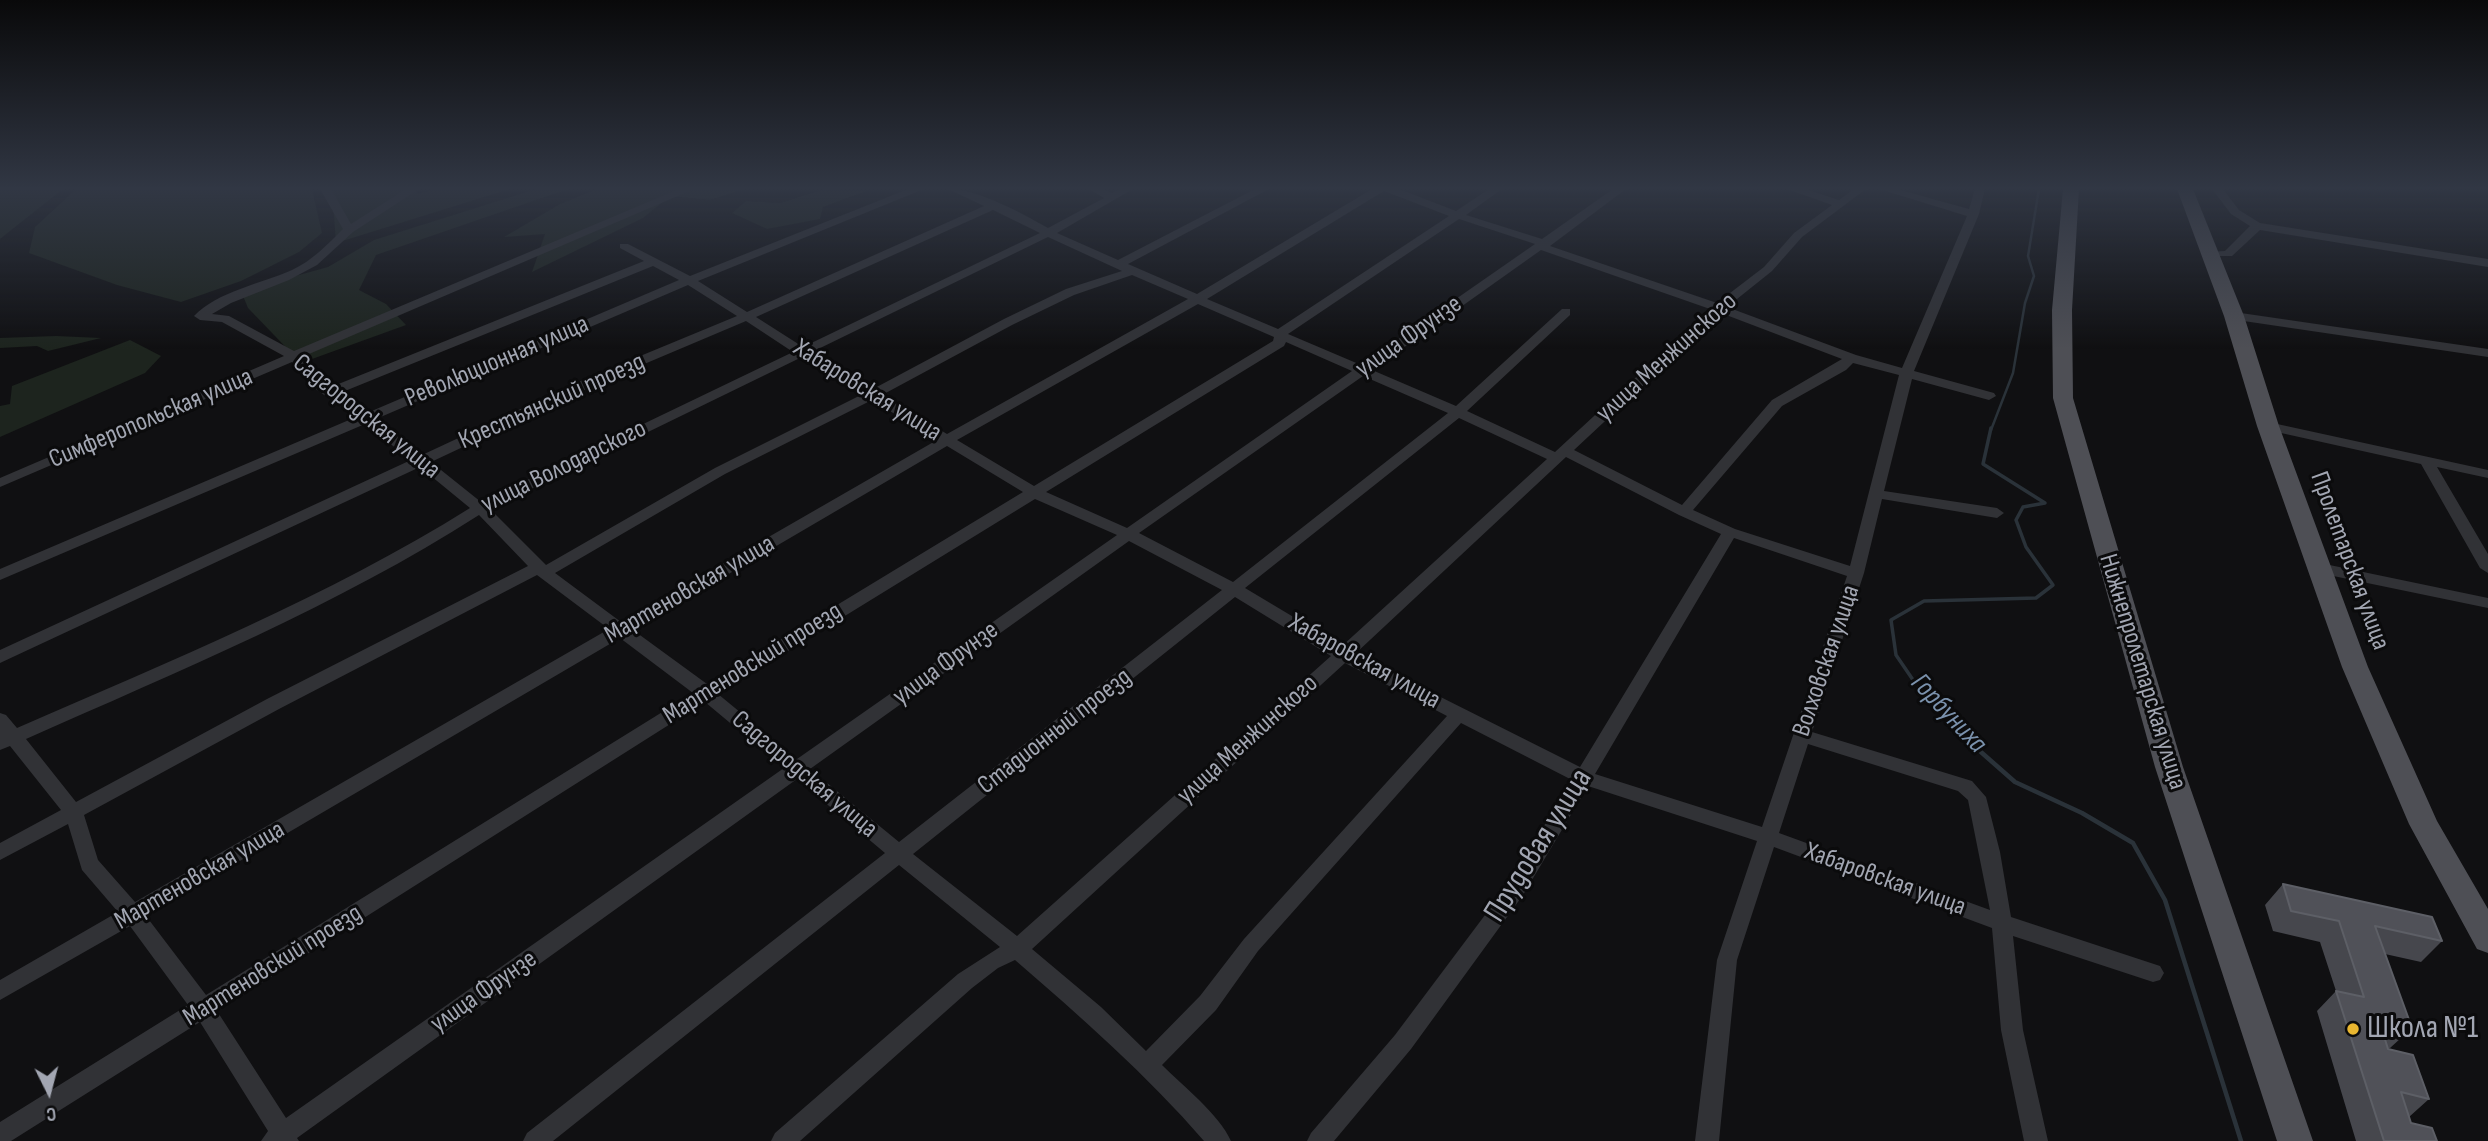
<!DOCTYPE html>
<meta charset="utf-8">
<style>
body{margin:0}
#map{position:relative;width:2488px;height:1141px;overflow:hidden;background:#101012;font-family:"Sofia Sans Condensed",sans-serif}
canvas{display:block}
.north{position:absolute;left:14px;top:1057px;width:70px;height:70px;-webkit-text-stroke:5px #0b0b0c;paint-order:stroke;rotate:174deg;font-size:19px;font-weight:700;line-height:28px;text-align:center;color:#a2a6b2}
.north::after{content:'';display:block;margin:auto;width:24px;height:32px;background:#a2a6b2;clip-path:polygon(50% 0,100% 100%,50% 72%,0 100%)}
</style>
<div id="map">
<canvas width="2488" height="1141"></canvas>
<div class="north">С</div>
</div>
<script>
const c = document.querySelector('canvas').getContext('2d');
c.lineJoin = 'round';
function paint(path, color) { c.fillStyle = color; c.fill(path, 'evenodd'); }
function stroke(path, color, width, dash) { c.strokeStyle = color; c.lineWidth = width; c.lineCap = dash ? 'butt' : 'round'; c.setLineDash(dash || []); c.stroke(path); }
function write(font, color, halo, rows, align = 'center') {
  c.font = font + ' "Sofia Sans Condensed",sans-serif'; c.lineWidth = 6; c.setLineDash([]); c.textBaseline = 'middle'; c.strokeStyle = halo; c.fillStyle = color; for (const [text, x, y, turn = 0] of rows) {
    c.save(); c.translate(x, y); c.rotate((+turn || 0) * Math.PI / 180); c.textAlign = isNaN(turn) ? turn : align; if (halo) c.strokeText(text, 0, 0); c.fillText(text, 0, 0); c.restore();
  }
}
paint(new Path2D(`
 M0,189H63L0,239Z
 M76,189H312L322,233L299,252L241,281L181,302L117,285L29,253L35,227Z
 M332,189H415L418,194L435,189H510L336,243Z
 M536,189H568L376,255L359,290L386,304L406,325L301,363L248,308L241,291L328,267L374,240Z
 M597,189H744L710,200L670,196L643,218L532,272L545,234L504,237L560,204Z
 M825,189L866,191L823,207L820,219L767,229L732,213L746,201L780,203Z
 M56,336L101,338L48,351L37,346L0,348V338Z
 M130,340L161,356L145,373L0,437V406L10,404L12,386Z`), '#1d241e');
stroke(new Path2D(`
 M1991,430L2013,373L2025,303L2034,276L2028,256L2039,189`), '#2a3239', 2.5);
stroke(new Path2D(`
 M1967,740L1924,696L1896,655L1891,620L1924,601L2036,598L2053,585L2026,547L2016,520L2023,507L2045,503L1983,464L1991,428`), '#2a3239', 3.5);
stroke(new Path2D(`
 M1965,738L2015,782L2082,813L2133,843L2165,900L2241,1141`), '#2a3239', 4.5);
paint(new Path2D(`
 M320,189H331L351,224L406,189H419L353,232L317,265L289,280L231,303L212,314L229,316L294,351L679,189H694L302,357L331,387L644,261L620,248V244H628L690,276L908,189H924L698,281L747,312L984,206L948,189C979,189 1021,213 1048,228L1104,198L1089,189H1103L1112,193L1119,189H1133L1057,233L1118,260L1255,189H1269L1128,264L1197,294L1372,189H1399L1456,211L1489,189H1502L1466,215L1542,239L1613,189H1626L1550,246L1717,303L1764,267L1794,233L1832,205L1787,189H1805L1839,200L1854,189H1866L1802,237L1772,271L1727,307L1856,355L1902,368L1967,216L1879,189H1897L1969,209L1975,189H1985L1979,214L1914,371L1994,393L1996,396L1989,400L1912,379L1884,491L1997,508L2004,513L1997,518L1882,499L1864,573L1812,732L1972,781L1986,797L2000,852L2011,917L2160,966L2164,973L2160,980L2153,982L2013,936L2023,1030L2048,1141H2024L2001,1030L1992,928L1774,847L1737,960L1719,1141H1695L1717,960L1757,841L1588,786L1523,895L1411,1049L1334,1141H1307L1311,1133L1395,1035L1509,883L1572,780L1461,723L1258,951L1216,1010L1162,1065C1183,1086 1219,1114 1231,1141H1204C1147,1075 1081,1017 1015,960L998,968L972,988L800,1141H771L775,1133L958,974L1000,947L899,865L553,1141H523L527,1133L885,853L797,779L297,1138L299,1141H261L268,1131L200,1022L11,1141H0V1122L188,1005L130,926L0,1000V980L118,912L82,870L68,824L0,860V843L61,810L10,746L0,750V713L6,715L17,728C170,661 328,597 470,508L420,467L0,663V650L411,460L365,424L0,580V569L356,417L317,390L292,362L0,487V478L284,356L222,322L200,320L194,316C218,291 261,284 292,270C313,260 327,245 343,229ZM1384,191L1449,216L1278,329L1207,299ZM993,210L1040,233L803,347L756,317ZM1459,219L1535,244L1361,365L1288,334ZM1048,237L1122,271L1066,289L1004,319L873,389L812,352ZM1541,250L1710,309L1555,452L1467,411L1570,315V309H1562L1456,406L1372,370ZM653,266L679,280L367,413L340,393ZM1132,275L1188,299L947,434L882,395L1012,325L1074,295ZM688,285L737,316L587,378L422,455L376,419ZM1198,304L1274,337L1273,341L1034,486L957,440ZM1721,313L1842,359L1772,400L1682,505L1574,450ZM746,321L793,352L481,502L431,462L597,384ZM1286,342L1352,371L1127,528L1046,492L1284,346ZM802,357L863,394L715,468L546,565L490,509ZM1853,363L1899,375L1850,566L1735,529L1693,510L1782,406L1846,370ZM1363,376L1448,413L1233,582L1139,533ZM872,400L937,440L621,622L555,573L725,474ZM1459,418L1547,459L1342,646L1245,588ZM947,446L1023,492L707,684L633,630ZM1566,457L1679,515L1721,534L1580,767L1355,654ZM1035,499L1117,535L797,759L718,694ZM479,515L528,566L267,699L76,802L26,739C179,671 337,606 479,515ZM1734,538L1847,576L1762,827L1595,774ZM1129,541L1222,590L899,842L810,769ZM537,575L609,629L135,902L98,860L84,815L279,709ZM1235,597L1331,656L1017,936L913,854ZM620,638L693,693L206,995L146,916ZM1345,663L1447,716L1244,939L1200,996L1146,1051L1101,1007L1032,949ZM705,702L784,768L286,1118L217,1011ZM1808,744L1958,791L1968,800L1990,910L1779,833Z
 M2212,189H2223L2239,210L2260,223L2488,259V267L2260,230L2232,256H2205V252L2225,251L2250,226L2231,214Z
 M2234,312L2488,349V357L2230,319V313Z
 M2268,422L2488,470V478L2437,467L2488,554V573L2480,568L2421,464L2263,429L2261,426Z
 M2320,563L2488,598V608L2314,572L2312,568Z`), '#313236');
paint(new Path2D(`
 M2063,189H2079L2072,310L2073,398L2183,767L2313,1141H2277L2155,767L2053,398L2052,310Z
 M2177,189H2193L2244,316L2279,426L2368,667L2437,821L2488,909V953L2477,949L2409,824L2342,667L2257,426L2224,316Z`), '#4e4f55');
paint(new Path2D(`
 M2283,884L2442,941L2421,962L2385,954L2412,1028L2390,1048H2388L2429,1099L2409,1117L2411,1123L2437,1141H2356L2317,1011L2336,991L2320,942L2273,931L2265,905Z`), '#46474d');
const building = new Path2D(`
 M2283,884L2432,917L2442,941L2375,926L2412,1028L2379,1020L2388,1049L2413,1055L2429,1099L2401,1092L2411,1123L2432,1128L2437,1141H2384L2336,991L2364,997L2339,921L2291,911Z`);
paint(building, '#505158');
stroke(building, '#5d5f66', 2);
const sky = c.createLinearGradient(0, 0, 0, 349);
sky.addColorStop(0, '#09090a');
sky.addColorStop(0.54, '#313744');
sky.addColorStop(1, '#31374400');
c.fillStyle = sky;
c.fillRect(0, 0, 2488, 349);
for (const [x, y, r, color] of [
 [2353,1029,7,"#e9b630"]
]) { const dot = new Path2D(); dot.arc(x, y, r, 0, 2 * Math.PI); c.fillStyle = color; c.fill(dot); stroke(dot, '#0b0b0c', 2.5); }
write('26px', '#a2a6b2', '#0b0b0c', [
 ["улица Фрунзе",1409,337,-35],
 ["улица Менжинского",1667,358,-42],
 ["Революционная улица",497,362,-23],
 ["Хабаровская улица",867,391,32],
 ["Крестьянский проезд",552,402,-24],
 ["Садгородская улица",366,417,39],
 ["Симферопольская улица",151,419,-23],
 ["улица Володарского",564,467,-26],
 ["Пролетарская улица",2349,561,70],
 ["Мартеновская улица",690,590,-30],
 ["Волховская улица",1827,661,-71],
 ["Хабаровская улица",1364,662,29],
 ["Мартеновский проезд",753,664,-32],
 ["улица Фрунзе",946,664,-36],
 ["Нижнепролетарская улица",2142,672,73],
 ["Стадионный проезд",1055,732,-38],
 ["улица Менжинского",1248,740,-42],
 ["Садгородская улица",804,775,40],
 ["Мартеновская улица",200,876,-30],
 ["Хабаровская улица",1885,880,20],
 ["Мартеновский проезд",273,966,-32],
 ["улица Фрунзе",484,992,-35]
]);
write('italic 28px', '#7a91ac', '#0b0b0c', [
 ["Горбуниха",1948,714,47]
]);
write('32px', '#a2a6b2', '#0b0b0c', [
 ["Прудовая улица",1539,846,-58]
]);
write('32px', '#a2a6b2', '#0b0b0c', [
 ["Школа №1",2367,1029]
], 'left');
</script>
